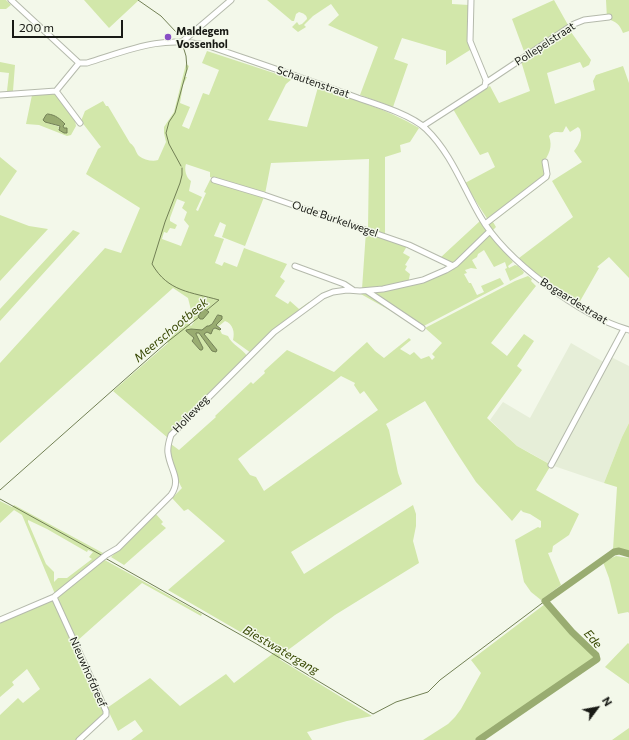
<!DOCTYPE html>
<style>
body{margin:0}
#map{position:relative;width:629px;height:740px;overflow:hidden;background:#f3f8ea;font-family:Commissioner,sans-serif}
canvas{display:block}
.north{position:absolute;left:577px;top:688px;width:40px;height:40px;-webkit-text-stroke:3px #f3f8ea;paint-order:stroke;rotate:58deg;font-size:11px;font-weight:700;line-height:16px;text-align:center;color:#181a15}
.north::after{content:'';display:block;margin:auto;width:14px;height:18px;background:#181a15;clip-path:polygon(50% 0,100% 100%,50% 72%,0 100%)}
.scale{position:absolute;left:12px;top:20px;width:111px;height:18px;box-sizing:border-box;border:2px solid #181a15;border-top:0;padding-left:5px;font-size:12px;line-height:14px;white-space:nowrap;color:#181a15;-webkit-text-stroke:3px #f3f8ea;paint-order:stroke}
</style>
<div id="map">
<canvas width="629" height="740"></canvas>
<div class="north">N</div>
<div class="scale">200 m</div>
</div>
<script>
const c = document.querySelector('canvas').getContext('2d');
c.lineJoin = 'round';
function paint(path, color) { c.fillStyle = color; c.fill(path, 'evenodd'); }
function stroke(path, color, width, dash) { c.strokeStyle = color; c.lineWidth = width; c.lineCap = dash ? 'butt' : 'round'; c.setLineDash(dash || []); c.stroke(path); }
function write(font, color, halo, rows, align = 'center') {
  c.font = font + ' Commissioner,sans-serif'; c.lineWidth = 3; c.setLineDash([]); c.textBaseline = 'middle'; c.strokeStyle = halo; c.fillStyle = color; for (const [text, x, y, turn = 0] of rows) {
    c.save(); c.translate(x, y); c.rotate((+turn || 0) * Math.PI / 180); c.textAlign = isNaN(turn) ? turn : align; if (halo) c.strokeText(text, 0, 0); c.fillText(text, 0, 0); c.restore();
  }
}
paint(new Path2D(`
 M571,343L607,364L611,357L629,366V423L622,437L604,483L551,465L532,454L517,446L490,420L503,402L530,418Z`), '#e6eed8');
paint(new Path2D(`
 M0,0H6L11,5L6,9H0Z
 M84,0H139L109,28Z
 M267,0H452V4L469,5L468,31L470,50L446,65V51L402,38L394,59L408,64L393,107L360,95L378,47L328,25L339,15L331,4L313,16L304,25L306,27L298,32L292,27L297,22L299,25L302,24L307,19C307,15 303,13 299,12L296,14L294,21H292Z
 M554,0L568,25L525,54L512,19Z
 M606,0H629V31L623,33C620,25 616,21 607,19Z
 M567,31L571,32L591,60L589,65L583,68L580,62L547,73L555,104L595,90L593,81L596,75L623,66L629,83V278L609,257L597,267L599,268L579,303L534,272L519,258L573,217L552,181L582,162L574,151C579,144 583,138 580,129L578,127L570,132L566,126L563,132C557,133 554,130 549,136C553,147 549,155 542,164L547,172L545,176L488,220L475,200L465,183L495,167L488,152L480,155L453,109L490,86L499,103L530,91L521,61Z
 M207,51L292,79L286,84L268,120L307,127L318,87C352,99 387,109 419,128L410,142L400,145L401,152L385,157V234L368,228L369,159L271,163L265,194L210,177V172L186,164C184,169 186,178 191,181L189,191L202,197L196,210L198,211L206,193L204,192L210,180L264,197L245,246L222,237L226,225L220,222L214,236L224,239L215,263L222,266L224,262L237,267L244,248L287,264L280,277L285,281L275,296L288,304L290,301L299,309L309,302L311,304L251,353L233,340C235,332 233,324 225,321L219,326L216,325L222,319L218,315C214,322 208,331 198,330C193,330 191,329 186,331L194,338L192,341L200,350L201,343L195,334L196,333H199L210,348L217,350L204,334L205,332L217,328L220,330L222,334L228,336C232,345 243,349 247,356L168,438L113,391L168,343L167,341L186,322L191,326L194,322L188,298L173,288L0,443V363L105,248L121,253L140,208L86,174L98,149L101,147L81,121L85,111L103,101L106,106H108L130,143C136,147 135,152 139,156C144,160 153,162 158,160L166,142L164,133V127L174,112L186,64L189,66L185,77H187L183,85L180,103L190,107L182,126L189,129L203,93L209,95L219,70L202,63ZM177,199L185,202L182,208L187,212L184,220L189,226L181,246L162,239L164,232L167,233L170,228L175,229L177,225L170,221V218Z
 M0,62L15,65L13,91H7L9,73L0,72Z
 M55,93L75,120L76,126L71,135L67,136L39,125L26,124L32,95ZM51,115L57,117L65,125L62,126L64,129H58L60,127L45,122Z
 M0,157L17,171L0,196Z
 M549,176L550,178L493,222L496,227L493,230L488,223Z
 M0,215L29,226L48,229L0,281Z
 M480,221L494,239L513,262L508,266L509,268L515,265L518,266L524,272L523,274L510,281L505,269L507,268L505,262L494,267L484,250L478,254L477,257L472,260L477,269L471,268L465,270L467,273L464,274L469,283H471L477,295L484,292L481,286L500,278L504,284L418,329L407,320L359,293L360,288L362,289L366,231L407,246L403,253L410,257L405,265L407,266L405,270L410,274L408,284L455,266L440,258Z
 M73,230L80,233L0,321V309Z
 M528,276L532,279L531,281L536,286L491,343L507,356L524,334L534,341L517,366L522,370L487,418L517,446L551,465L536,490L579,514L569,535L553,546L552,552L548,553L561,585L541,600L531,592L524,582L515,540L538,527L540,528L541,527V521L530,514L523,512L521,510L512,521L476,482L455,450L425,401L386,424L389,430L398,473L402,484L291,552L304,574L413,505L416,514V526L413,541L419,563L335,615L280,656L281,657L279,659L372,716L347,721L307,732L312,740H131L143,731L135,720L118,731L107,708L150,678L180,706L226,674L234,683L275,652L168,590L225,541L188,509L184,511L172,498L182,488C177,479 168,454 171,444L179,450L216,417L215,416L251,382L253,384L265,373L264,371L287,350L334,372L367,342L375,351L384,358L409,338L411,340L400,349L410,355L414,352L421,359L429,356L432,360L435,357L432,354L442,343L425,328L515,281ZM341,376L355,383L354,385L360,394L364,391L378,410L264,491L256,477L250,475L238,459Z
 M629,423V552L613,549L617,487L604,483L622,437Z
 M0,501L12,507L14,505L103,553L101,557L55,594L22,515L14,510L0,523ZM28,520L47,529L87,552L88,550L93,552L89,557L92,559L67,578H58L54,582V572L46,564L28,522Z
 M155,513L163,522L161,524L166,528L124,565L111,557Z
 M616,556L629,558V613L628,612L618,614L609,578L603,562Z
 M103,559L202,614L201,616L142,583L77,641L57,597Z
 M52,600H54L104,712V714L77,740H0V715L18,698L23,703L40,689L27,669L12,682L14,685L0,697V622Z
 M545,604L571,634L593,656L594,659L475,740H423L448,724L455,717L461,709L481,673L471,660Z
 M628,643L629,644V684L605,667Z
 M629,728V740H612Z`), '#d2e7aa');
const water = new Path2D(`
 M48,114C56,115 60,119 65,124L63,126L64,128H67V133H64L59,130L60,126L45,122L43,120L46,115Z
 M205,309L209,312L203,319H200L198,316L201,312Z
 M218,315L222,316V319L216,325L221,329L220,330L215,328L213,329L211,334L207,332L204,334L217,350L216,352L212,351L199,333H196V334L203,348L202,350H200L192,341L194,338L186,331V330L191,329L202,330L207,326H209L212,324Z`);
paint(water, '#99ac71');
stroke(water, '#728055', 1);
stroke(new Path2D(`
 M138,0L161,16L176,32
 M181,166L169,144L166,133L169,122L175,113L187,69L186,56L183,46
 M182,168V175L180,183L165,222L152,264C168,292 191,292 219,300L207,310
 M0,490L166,343L199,317
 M0,499L103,556
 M105,558L255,643L373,714L396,702L428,692L440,680L545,601`), '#728055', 1);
stroke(new Path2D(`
 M479,740L597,659L596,655L572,632L545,601L614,552L619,551L629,554`), '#99ac71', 7);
const minor = new Path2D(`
 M11,0L79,63
 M183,41L231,0
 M79,63H87C132,49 161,35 209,46C258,63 308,80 358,98C376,104 412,115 426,129C451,153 463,187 480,216C505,260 580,316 629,330
 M487,82L574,24L584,20L609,17
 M56,91L80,123
 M0,95L56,91L79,63
 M423,126L485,86L486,80L472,46L470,41L471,0
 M214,180L264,195L409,245L453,266
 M485,224L546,177L547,174L545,162
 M295,266L344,284L353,290
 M367,291L422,328
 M551,465L624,329
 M54,597L106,711V715L79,740
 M0,620L54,597L106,555L118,548L171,495C182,479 170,470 168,453C167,447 169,441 171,435L274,332L323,296L333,292L347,290L360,291L383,289L423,280L446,270L456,264L490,231`);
stroke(minor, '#b5baac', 7);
stroke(minor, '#fff', 5);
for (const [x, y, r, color] of [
 [168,37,4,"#884ec4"]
]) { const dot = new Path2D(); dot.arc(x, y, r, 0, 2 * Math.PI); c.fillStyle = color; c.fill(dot); stroke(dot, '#f3f8ea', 1.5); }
write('bold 11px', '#181a15', '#f3f8ea', [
 ["Maldegem",176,31],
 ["Vossenhol",176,44]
], 'left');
write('11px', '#181a15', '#f3f8ea', [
 ["Pollepelstraat",545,44,-33],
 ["Schautenstraat",313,82,19],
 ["Oude Burkelwegel",335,219,19],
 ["Bogaardestraat",574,301,32],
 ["Holleweg",191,414,-46],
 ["Nieuwhofdreef",88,672,66]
]);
write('italic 12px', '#364700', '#f3f8ea', [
 ["Meerschootbeek",171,330,-40],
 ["Ede",593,639,48],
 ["Biestwatergang",281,650,30]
]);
</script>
